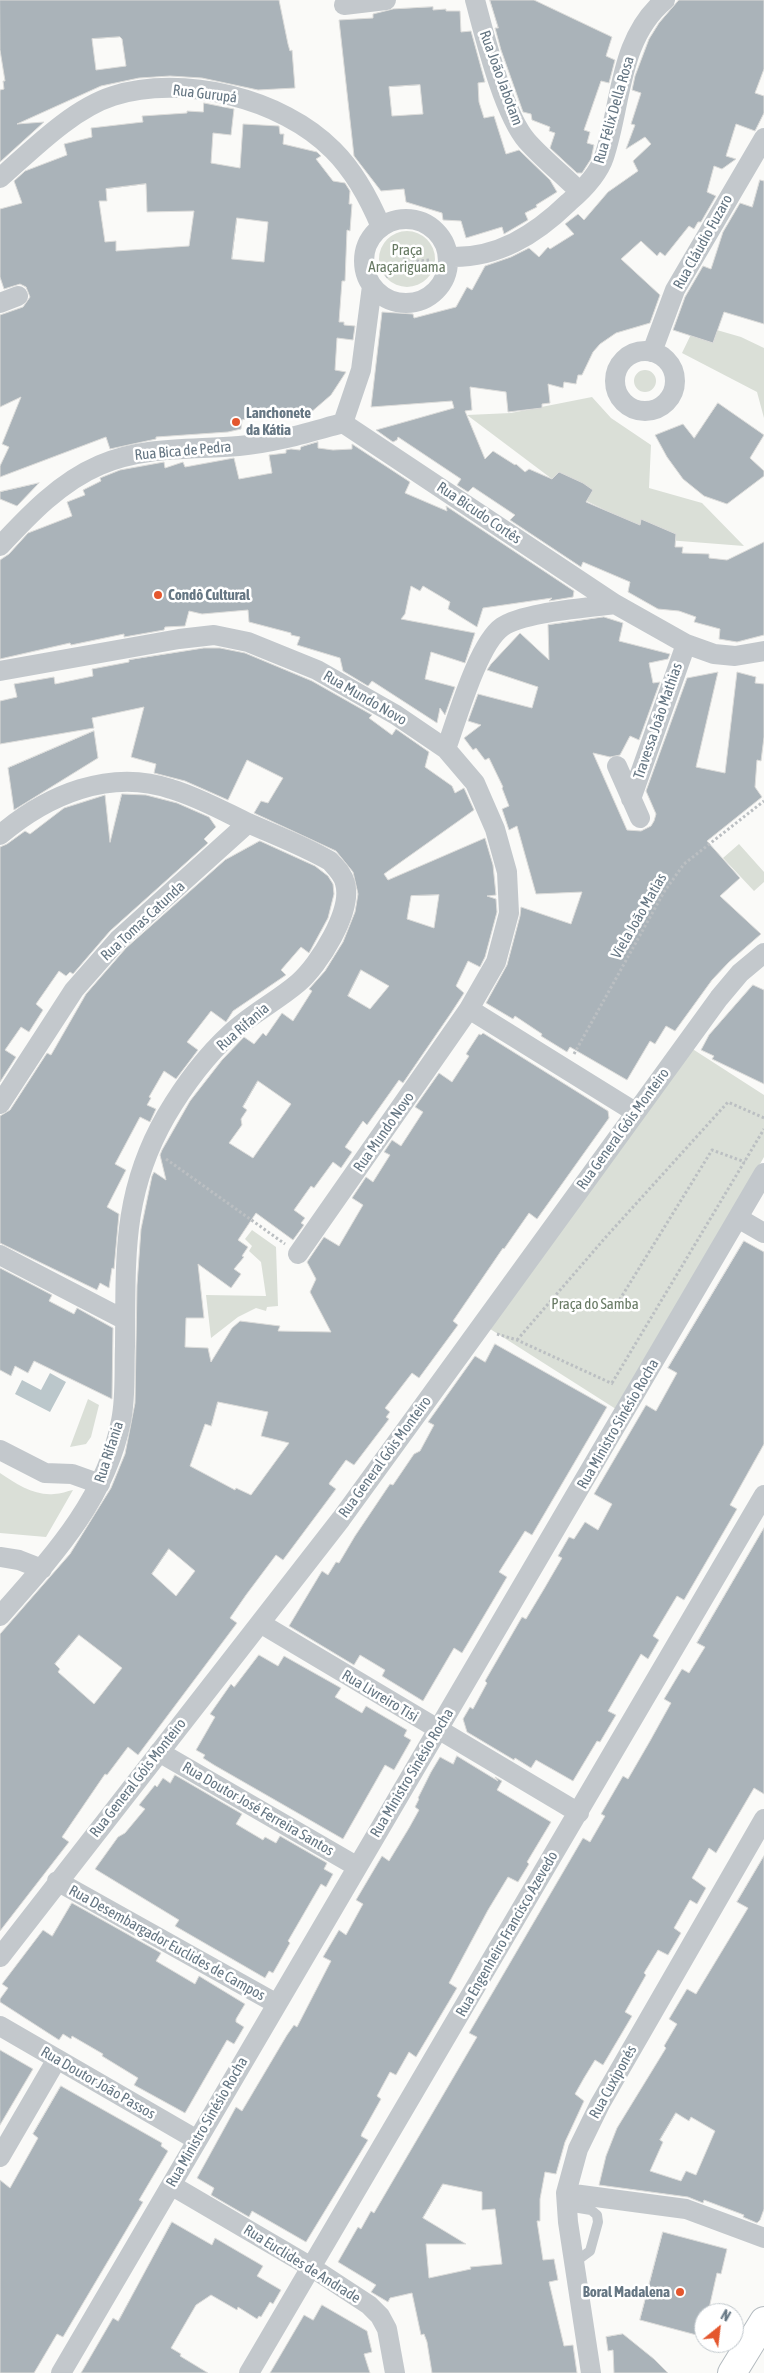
<!DOCTYPE html>
<meta charset="utf-8">
<style>
body{margin:0}
#map{position:relative;width:764px;height:2373px;overflow:hidden;background:#fafaf8;font-family:"Asap Condensed",sans-serif}
canvas{display:block}
.north{position:absolute;left:694px;top:2303px;width:50px;height:50px;box-sizing:border-box;background:#fff;border:1px solid #c1c8cd;border-radius:50%;rotate:29deg;font-size:14px;font-weight:700;line-height:20px;text-align:center;color:#657683}
.north::after{content:'';display:block;margin:auto;width:18px;height:22px;background:#e4572e;clip-path:polygon(50% 0,100% 100%,50% 72%,0 100%)}
</style>
<div id="map">
<canvas width="764" height="2373"></canvas>
<div class="north">N</div>
</div>
<script>
const c = document.querySelector('canvas').getContext('2d');
c.lineJoin = 'round';
function paint(path, color) { c.fillStyle = color; c.fill(path, 'evenodd'); }
function stroke(path, color, width, dash) { c.strokeStyle = color; c.lineWidth = width; c.lineCap = dash ? 'butt' : 'round'; c.setLineDash(dash || []); c.stroke(path); }
function write(font, color, halo, rows, align = 'center') {
  c.font = font + ' "Asap Condensed",sans-serif'; c.lineWidth = 5; c.setLineDash([]); c.textBaseline = 'middle'; c.strokeStyle = halo; c.fillStyle = color; for (const [text, x, y, turn = 0] of rows) {
    c.save(); c.translate(x, y); c.rotate((+turn || 0) * Math.PI / 180); c.textAlign = isNaN(turn) ? turn : align; if (halo) c.strokeText(text, 0, 0); c.fillText(text, 0, 0); c.restore();
  }
}
paint(new Path2D(`
 M379 259a28 28 0 1 1 56 0a28 28 0 1 1-56 0Z
 M696,324L741,337L764,348V418L757,392L682,353Z
 M634 381a11 11 0 1 1 22 0a11 11 0 1 1-22 0Z
 M592,397L611,418L651,445L649,488L702,503L744,546L667,540L572,494L467,415L511,413Z
 M739,844L764,872V882L754,891L723,858Z
 M691,1048L764,1095V1157L619,1411L487,1327Z
 M252,1230L276,1247L278,1306L267,1307L266,1311L256,1308L238,1317L211,1338L206,1295L266,1296L261,1262L249,1251L252,1246L245,1239Z
 M88,1399L99,1405L91,1437L86,1444L70,1447Z
 M0,1473C16,1484 35,1496 54,1494C61,1494 67,1491 73,1490L46,1537L0,1533Z`), '#dadfd7');
paint(new Path2D(`
 M50,1373L66,1382L50,1412L15,1394L22,1380L41,1390Z`), '#bbc7cb');
const building = new Path2D(`
 M0,0H279L288,44L290,51L292,50L295,88L258,90L202,78L170,76L139,78L101,86L17,124L44,122L0,162V90L4,89L3,81H5L0,50ZM120,37L122,39L126,66L96,70L92,39Z
 M490,0H534L612,37L606,56L615,60L609,83L601,81L584,130L590,132L587,143L594,145L591,159L582,173H577L550,148L555,133L549,131L550,127L532,120L531,114L523,112L501,50L495,28H498Z
 M679,0H764V69L755,93L764,96V113L755,131L736,124L726,156L736,159L722,169L714,166L707,192L716,196L701,222H698L694,229L689,226L665,256L660,252L657,256L641,241L621,259L660,295L650,323L616,333L600,344L593,352L582,375H578L576,384L564,382L563,388L548,384L550,403L542,404V408L508,412L506,392L470,387L472,410L465,411L485,459L493,451L515,465L516,464L525,472L529,469L552,479L559,472L583,483L593,490L586,502L640,525L641,519L676,534L675,547H683L682,553L709,554V558L727,560L764,542V635L737,642L719,639L720,629L694,622L696,617L679,611L658,609L628,592L630,582L583,562L581,567L510,520L515,515L473,487L468,492L457,485L461,479L398,437L397,440L393,442L376,430L454,408L452,401L371,407L382,312L413,314L414,318L456,307L467,287L472,290L485,266L511,257L529,248L539,257L548,247L550,249L574,234L565,224L578,214L584,220L608,192L638,171L633,161L651,144L645,137L626,149L635,125L631,124L641,93L632,90L635,76L649,39L659,23Z
 M433,7V10L446,9V11H460L461,32L471,31L485,82L478,83L479,102L484,118L494,116L506,154L519,150L550,180L557,192L536,205L537,207L525,213L528,220L504,234L502,227L466,238L461,221L443,220L442,213L406,202L404,189L381,191L354,156L339,20L373,18V14L393,9ZM420,85L423,114L392,116L389,87Z
 M204,103L234,109L231,135L213,133L211,163L240,168L243,124L279,126L280,134H284L283,144L317,152L321,156L316,159L333,181L345,183L350,191L349,204H352L350,231L347,230L345,281H342L339,322H344V325L355,326L353,340L337,338L335,370L346,372L331,395L309,414L300,409L286,416L271,411L242,420L241,429L228,432L156,437V439L110,449L106,437L0,477V466L9,447L2,444L21,397L0,407V315L23,307L30,297L26,287L20,284L4,289L0,277V209L22,203L14,181L25,171L67,155L64,144L92,137L91,128L143,122L142,116L187,113V111L203,112ZM146,184L147,212L194,211L189,246L116,251V241L105,242L99,201H107L106,189ZM237,218L268,222L264,262L232,259Z
 M760,180L764,181V324L724,312L713,343L673,330L685,297L703,266L711,269L723,232L740,203L752,207Z
 M718,403L764,435L750,458L764,471V476L727,504L704,496L683,479L667,457L655,435L683,424L694,438Z
 M318,442V448L333,450L352,449V444L410,482L405,493L447,511L446,506L574,591L573,597L549,601L552,598L483,608L477,627L448,609L450,602L423,586L420,591L411,586L405,614L401,619L475,633L465,663L431,652L425,679L455,687L445,715L440,708L437,723L372,681L368,686L343,671L340,658L297,645L300,637L291,635V633L249,622L248,610L202,614L189,611L185,626L165,627L164,630L124,637V634L71,645L70,643L0,659V560L9,554L28,533L72,516L67,502L85,495L83,490L101,481L100,478L120,470L164,462L165,468L183,462L185,467L234,458L239,479L272,473L269,455L286,453V450L291,449L300,450L301,447Z
 M39,483L17,506L0,499V492Z
 M604,617L623,623L619,641L670,654L668,659L649,663L653,683L660,682L639,740L630,736L620,755L610,757L593,753L627,830L641,831L651,826L654,821L656,814L646,791L687,678L718,672L696,767L725,773L737,672L756,677L755,683L764,684V737L761,761L757,760L755,787L762,797L707,841L740,878L720,896L761,934L729,962L712,980L675,1031L666,1026L655,1044L650,1041L627,1080L570,1047L567,1052L541,1036L542,1034L515,1016L513,1019L486,1003L507,965L520,916L521,907L571,924L582,892L536,894L517,826L509,830L502,809L509,806L502,788L503,787L489,758L485,760L476,748L473,750L464,738L481,725L468,721L478,694L532,708L538,687L487,670L491,664L520,633L549,660L548,625Z
 M204,648H220L245,653L312,681L372,715L369,718L392,735L396,729L429,752L425,767L452,786L455,793L464,788L474,810L384,874L388,880L485,838L493,865L496,895L487,896L496,899L497,912L485,957L480,967L468,961L456,986L464,993L451,1013L403,1083L399,1080L367,1125L363,1121L345,1147L352,1152L341,1168L333,1162L314,1188L311,1186L294,1210L305,1218L301,1223L304,1225L293,1240L256,1213L238,1240L248,1247L242,1256L244,1257L234,1269L241,1274L231,1288L198,1264L204,1318H186L185,1347L208,1348L211,1362L232,1328L240,1321L280,1326L278,1331L331,1332L310,1292L316,1279L307,1262L324,1237L339,1246L363,1205L352,1198L366,1177L373,1182L390,1155L384,1152L392,1140L401,1146L423,1112L415,1107L439,1073L452,1082L469,1056L466,1054L479,1034L481,1035L483,1033L608,1111L609,1118L537,1219L529,1213L504,1249L503,1248L453,1321L458,1325L419,1378L412,1373L385,1408L390,1412L386,1417L389,1419L354,1465L346,1460L330,1482L329,1484L336,1489L283,1560L276,1555L246,1595L230,1618L237,1623L138,1755L128,1747L107,1775L105,1774L62,1837L69,1842L0,1931V1634L70,1554L111,1488L125,1454L135,1403L137,1285L141,1229L152,1176L154,1172L166,1180L160,1155L162,1150L190,1101L222,1060L244,1037L254,1044L263,1033L266,1036L282,1013L293,1021L312,991L309,989L325,971L343,942L355,912L358,894L353,872L336,851L254,813L261,801L268,803L283,778L247,760L228,800L185,781L154,773L156,764L131,757L144,707L92,718L94,728L0,744V701L17,697L14,684L54,677L55,684L93,676L92,669L129,662V660ZM439,895L434,928L407,919L411,896ZM361,970L389,986L370,1009L348,996ZM258,1081L291,1104L253,1158L229,1143L242,1125L241,1119L247,1110L243,1107ZM218,1402L268,1412L261,1436L289,1443L251,1495L236,1488L235,1490L190,1466L205,1424L211,1426ZM169,1549L195,1571L176,1596L152,1574ZM79,1635L122,1668L94,1704L58,1672L60,1669L55,1664Z
 M94,731L98,758L14,810L8,768Z
 M122,794L146,795L177,803L209,817L216,827L204,839L208,843L110,931L73,974L70,972L66,976L59,971L36,1004L43,1010L29,1032L21,1027L5,1050L16,1057L0,1082V847L7,844L25,831L30,834L64,808L105,795L110,842Z
 M260,841L315,866L328,876L333,884L334,894L328,918L309,953L301,947L281,970L286,975L233,1011L226,1022L211,1011L187,1042L198,1050L176,1079L164,1071L149,1097L151,1098L147,1105L156,1109L150,1122L140,1117L115,1164L126,1170L107,1207L119,1214L114,1269L112,1268L109,1288L100,1283L97,1290L0,1243V1116L10,1110L47,1053L51,1055L86,994L126,948L225,860Z
 M753,985L764,990V1084L712,1059L714,1056L701,1050L709,1035Z
 M744,1241L764,1252V1444L730,1505L737,1509L684,1600L677,1596L653,1636L659,1640L648,1659L641,1654L608,1711L616,1715L600,1742L597,1741L573,1781L536,1760L531,1768L515,1758L514,1760L467,1732L463,1719L470,1707L473,1709L487,1683L485,1681L522,1617L526,1619L544,1589L562,1558L558,1556L569,1537L574,1539L585,1522L598,1530L612,1504L594,1494L646,1405L656,1411L677,1373L668,1368Z
 M0,1268L52,1295L49,1301L74,1314L77,1308L113,1328L112,1399L34,1361L28,1373L15,1366L11,1376L0,1370Z
 M495,1344L607,1407L532,1535L525,1531L499,1572L507,1577L462,1653L454,1648L423,1701L382,1676L385,1670L360,1655L354,1665L289,1626L322,1571L328,1575L336,1562L339,1563L355,1536L390,1484L393,1485L414,1454L420,1451L434,1425L428,1422L475,1356L485,1362Z
 M764,1528V1794L754,1788L716,1853L709,1848L692,1878L706,1888L697,1904L690,1900L674,1928L681,1933L668,1955L658,1950L644,1973L646,1975L625,2012L632,2016L603,2065L595,2060L584,2078L575,2094L584,2101L565,2142L556,2174L545,2172L540,2199V2221H537L543,2260L554,2259L558,2280L549,2282L564,2346L573,2345L577,2373H432L427,2342L424,2334L421,2335L412,2293L390,2298L388,2302L371,2292L376,2285L338,2262L358,2227L361,2229L371,2211L374,2213L477,2037L469,2033L583,1838L590,1842L605,1816L601,1814L623,1776L628,1779L650,1741L671,1703L664,1699L682,1669L689,1673L705,1647L697,1643ZM443,2184L482,2192V2210L495,2209L502,2264L470,2267L471,2269L429,2278L426,2244H466L423,2218Z
 M259,1655L278,1666L284,1656L341,1688L335,1697L362,1713L366,1706L407,1730L404,1736L411,1740L394,1770L385,1765L343,1839L214,1765L203,1758L205,1755L196,1750L215,1717L210,1714L231,1684L234,1687Z
 M457,1756L498,1781L495,1777L502,1781L497,1790L551,1822L527,1862L529,1864L518,1882L508,1877L488,1910L449,1983L457,1988L416,2057L409,2052L396,2075L390,2072L377,2096L381,2099L362,2133L361,2136L368,2140L306,2242L252,2211L249,2217L211,2195L214,2188L197,2178L236,2107L242,2111L287,2035L294,2025L297,2027L331,1961L323,1957L339,1930L346,1935L363,1904L356,1900L382,1856L389,1861L409,1828L419,1810L415,1807L419,1799L418,1798L431,1772L440,1757L453,1764Z
 M175,1775L242,1814L236,1824L263,1840L265,1837L276,1843L280,1836L327,1863L324,1869L333,1874L326,1887L321,1884L288,1941L290,1943L273,1973L269,1971L265,1978L175,1926L179,1920L95,1869L118,1837L125,1833L145,1809L139,1805L155,1785L157,1787L163,1778L170,1783Z
 M764,1856V2209L760,2220L757,2223L743,2217L744,2215L704,2200L703,2203L688,2197L599,2185L606,2156L617,2128L666,2048L664,2046L677,2024L669,2019L687,1989L696,1994L748,1908L737,1902ZM676,2113L689,2121L691,2117L715,2131L696,2175L686,2171L681,2181L650,2171L663,2142L660,2140Z
 M72,1903L161,1953L156,1961L195,1984L199,1976L245,2004L236,2019V2022L244,2027L234,2044L227,2040L185,2113L134,2085L138,2078L102,2056L103,2054L72,2036L71,2039L63,2034L59,2040L0,2002V1999L8,1988L2,1984L43,1930L52,1936Z
 M0,2050L33,2069L0,2125Z
 M61,2086L162,2143L161,2146L168,2151L139,2200L143,2202L63,2337L57,2334L34,2373H0V2180L10,2188L38,2138L33,2134Z
 M172,2222L212,2245L215,2238L263,2266L257,2276L281,2290L273,2304L270,2302L261,2317L259,2316L257,2319L238,2307L237,2310L211,2295L196,2305L171,2348L181,2354L180,2356L208,2373H81L113,2318L118,2321Z
 M663,2232L727,2249L721,2274L717,2273L708,2313H704V2337L640,2320Z
 M322,2305L367,2331L372,2352L364,2354L370,2373H270L304,2315L313,2320Z
 M623,2334L654,2359L668,2373H614L613,2350L608,2351L606,2337Z`);
paint(building, '#aab3b9');
stroke(building, '#dcdcda', 1);
const secondary = new Path2D(`
 M732,2373L764,2321`);
stroke(secondary, '#b3babf', 30);
stroke(new Path2D(`
 M392,241L408,262L430,260
 M386,277L408,262
 M574,1054L664,892L684,864L764,801
 M166,1159L285,1244
 M617,1304L712,1150L745,1162
 M497,1334L517,1340L613,1384
 M517,1340L605,1238L728,1102L764,1118
 M612,1383L764,1129`), '#bbbfc2', 3, [2.5, 2.5]);
stroke(new Path2D(`
 M567,2206L591,2210L597,2215L598,2222L590,2251L575,2262`), '#c3c8cc', 10);
stroke(new Path2D(`
 M475,0C485,37 503,113 527,141C543,159 563,175 580,192
 M344,5L386,0
 M0,178C32,150 72,109 113,96C182,74 282,98 333,150C355,172 369,198 381,227
 M364 261a42 42 0 1 1 84 0a42 42 0 1 1-84 0Z
 M448,257C497,259 535,235 569,202C583,190 598,175 604,157C622,104 618,39 665,0
 M0,303L18,296
 M615 381a30 30 0 1 1 60 0a30 30 0 1 1-60 0Z
 M652,352L675,290L764,138
 M343,423L615,604L686,644L714,654L735,656L764,651
 M343,423L361,370L372,286
 M0,546C29,515 60,482 100,465C144,446 192,450 239,446C275,443 309,432 343,423
 M0,671L179,639L214,635L248,642L317,670L396,715L446,749L475,783L495,829L507,872L509,913L496,962L469,1009L298,1254
 M446,749C457,719 478,644 502,627C523,612 588,608 615,604
 M617,766L640,818
 M631,799L686,644
 M0,835C47,795 110,768 171,789C198,797 223,811 248,823C275,835 304,846 330,861C336,868 343,874 345,883C353,911 319,965 298,983C277,1001 251,1014 231,1033C206,1056 183,1087 166,1116C121,1194 126,1260 125,1346C124,1371 126,1397 121,1421C106,1500 51,1558 0,1616
 M469,1009L635,1112
 M0,1104L74,990L118,940L248,823
 M738,1218L764,1233
 M0,1255L125,1320
 M0,1450L45,1473L72,1474L100,1484
 M0,1557L19,1560L42,1569
 M260,1623L579,1813
 M159,1752L356,1866
 M57,1881L277,2004
 M0,1957L341,1519L719,998L740,973L764,953
 M0,2026L197,2140
 M0,2157L57,2059
 M171,2185L311,2267L369,2305L380,2316L387,2329L395,2373
 M566,2193L686,2209L764,2238
 M61,2373L764,1173
 M249,2373L764,1495
 M591,2373L568,2222L566,2193L578,2149L600,2104L764,1819`), '#c3c8cc', 20);
stroke(secondary, '#fff', 28);
for (const [x, y, r, color] of [
 [236,422,5,"#e4572e"],
 [158,595,5,"#e4572e"],
 [680,2292,5,"#e4572e"]
]) { const dot = new Path2D(); dot.arc(x, y, r, 0, 2 * Math.PI); c.fillStyle = color; c.fill(dot); stroke(dot, '#fff', 2); }
write('15px', '#657683', '#fff', [
 ["Rua João Jabotam",501,78,70],
 ["Rua Gurupá",205,94,7],
 ["Rua Félix Della Rosa",614,110,-74],
 ["Rua Cláudio Fuzaro",703,242,-61],
 ["Rua Bica de Pedra",183,451,-5],
 ["Rua Bicudo Cortês",479,513,34],
 ["Rua Mundo Novo",365,698,30],
 ["Travessa João Mathias",658,721,-71],
 ["Viela João Matias",639,916,-60],
 ["Rua Tomas Catunda",143,921,-43],
 ["Rua Rifania",243,1027,-41],
 ["Rua General Góis Monteiro",623,1129,-54],
 ["Rua Mundo Novo",384,1132,-55],
 ["Rua Ministro Sinésio Rocha",618,1424,-60],
 ["Rua Rifania",109,1452,-72],
 ["Rua General Góis Monteiro",385,1457,-54],
 ["Rua Livreiro Tisi",380,1696,31],
 ["Rua Ministro Sinésio Rocha",412,1773,-59],
 ["Rua General Góis Monteiro",138,1778,-52],
 ["Rua Doutor José Ferreira Santos",258,1809,30],
 ["Rua Engenheiro Francisco Azevedo",507,1934,-60],
 ["Rua Desembargador Euclides de Campos",167,1943,29],
 ["Rua Cuxiponés",613,2082,-61],
 ["Rua Doutor João Passos",98,2083,30],
 ["Rua Ministro Sinésio Rocha",207,2122,-60],
 ["Rua Euclides de Andrade",302,2264,32]
]);
write('15px', '#687a64', '#fff', [
 ["Praça",407,250],
 ["Araçariguama",407,267],
 ["Praça do Samba",595,1304]
]);
write('bold 15px', '#657683', '#fff', [
 ["Lanchonete",246,413],
 ["da Kátia",246,430],
 ["Condô Cultural",168,595],
 ["Boral Madalena",670,2292,"right"]
], 'left');
</script>
